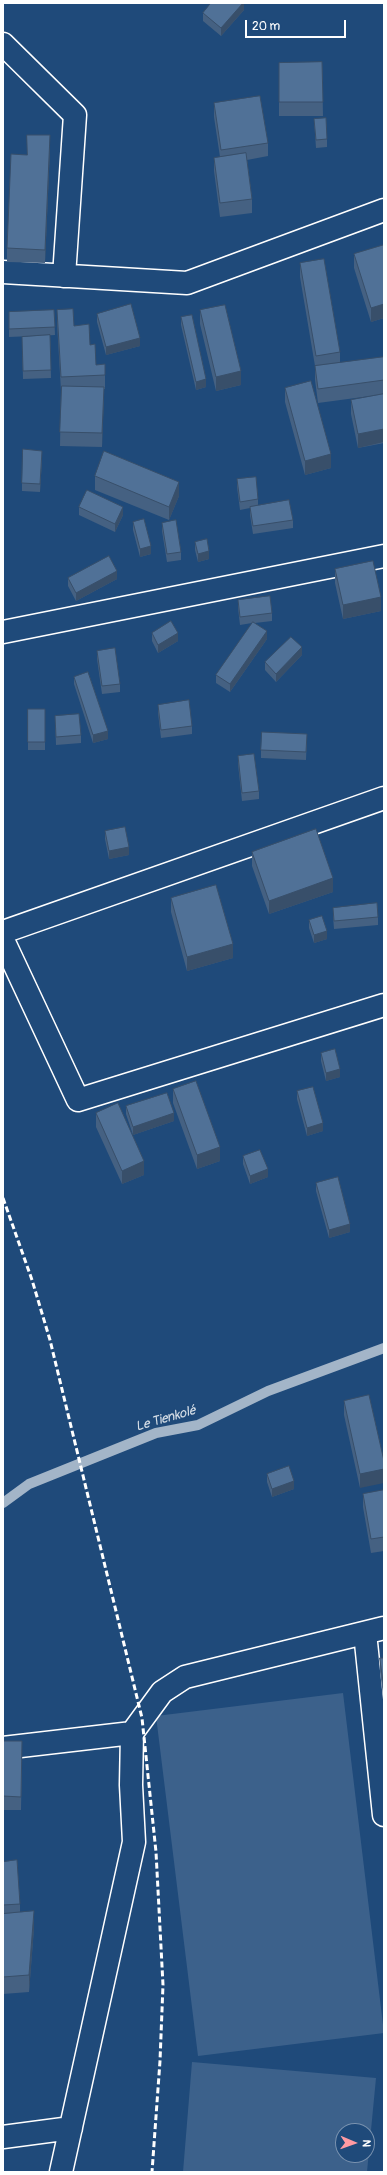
<!DOCTYPE html>
<meta charset="utf-8">
<style>
body{margin:0}
#map{position:relative;width:387px;height:2175px;overflow:hidden;background:#1f4a7a;font-family:Pangolin,sans-serif}
canvas{display:block}
.frame{position:absolute;inset:0;border:4px solid #fff;pointer-events:none}
.north{position:absolute;left:335px;top:2123px;width:40px;height:40px;box-sizing:border-box;background:#1f4a7a;border:1px solid #7992af;border-radius:50%;rotate:92deg;font-size:11px;font-weight:700;line-height:16px;text-align:center;color:#fff}
.north::after{content:'';display:block;margin:auto;width:14px;height:18px;background:#ff9aa2;clip-path:polygon(50% 0,100% 100%,50% 72%,0 100%)}
.scale{position:absolute;left:245px;top:20px;width:101px;height:18px;box-sizing:border-box;border:2px solid #fff;border-top:0;padding-left:5px;font-size:12px;line-height:14px;white-space:nowrap;color:#fff;-webkit-text-stroke:3px #1f4a7a;paint-order:stroke}
</style>
<div id="map">
<canvas width="387" height="2175"></canvas>
<div class="frame"></div>
<div class="north">N</div>
<div class="scale">20 m</div>
</div>
<script>
const c = document.querySelector('canvas').getContext('2d');
c.lineJoin = 'round';
function paint(path, color) { c.fillStyle = color; c.fill(path, 'evenodd'); }
function stroke(path, color, width, dash) { c.strokeStyle = color; c.lineWidth = width; c.lineCap = dash ? 'butt' : 'round'; c.setLineDash(dash || []); c.stroke(path); }
function write(font, color, halo, rows, align = 'center') {
  c.font = font + ' Pangolin,sans-serif'; c.lineWidth = 3; c.setLineDash([]); c.textBaseline = 'middle'; c.strokeStyle = halo; c.fillStyle = color; for (const [text, x, y, turn = 0] of rows) {
    c.save(); c.translate(x, y); c.rotate((+turn || 0) * Math.PI / 180); c.textAlign = isNaN(turn) ? turn : align; if (halo) c.strokeText(text, 0, 0); c.fillText(text, 0, 0); c.restore();
  }
}
paint(new Path2D(`
 M343,1693L384,2033L198,2056L156,1716Z
 M192,2062L376,2078L367,2172H183ZM343,2131H367V2155H343Z`), '#3c618b');
stroke(new Path2D(`
 M3,1503L29,1484L156,1433L198,1425L268,1391L384,1348`), '#a3b5c8', 10);
const street = new Path2D(`
 M3,44L75,115L64,276
 M3,272L187,283L384,210
 M3,632L384,556
 M3,932L384,798
 M3,940L78,1100L384,1005
 M365,1633L384,1815
 M3,1748L132,1733
 M3,2137L71,2128
 M61,2172L134,1842L131,1785L132,1733L162,1692L185,1677L384,1628`);
stroke(street, '#fff', 25);
stroke(street, '#1f4a7a', 22);
stroke(new Path2D(`
 M3,1198L32,1280L50,1340L142,1718L156,1852L163,1985L160,2061L152,2172`), '#fff', 3, [6, 3]);
paint(new Path2D(`
 M244,3V10L221,36L203,21V13Z
 M322,62L323,116H279V63Z
 M214,103L268,143V156L247,160L252,199V213L220,217L214,171V158L220,157L214,117Z
 M314,119L327,139V147L316,148Z
 M50,149L45,263L7,262V248L27,155Z
 M384,245V318L371,322L354,268V254Z
 M300,263L340,352V363L384,357V457V443L358,448L351,414V400L378,395L318,403L315,380V366L300,277Z
 M54,310L55,335L9,337V312Z
 M57,310L74,326L90,345L96,365L105,375V389H104L102,447L60,446L61,391L57,323Z
 M200,310L241,385L216,391L200,324Z
 M97,314L140,346L106,355L97,322Z
 M181,317L206,387L196,390L181,325Z
 M50,335L51,378L23,379L22,337Z
 M285,388L331,468L305,475L285,402Z
 M42,459L40,492L22,491V483Z
 M95,476L179,496L169,520L95,490Z
 M237,479L258,499V505L293,520V528L253,534L250,515V508L240,510L237,487Z
 M79,507L123,515L115,532L79,515Z
 M133,522L151,554L140,557L133,530Z
 M162,523L181,552V560L167,562L162,531Z
 M195,542L209,559L198,562L195,550Z
 M335,569L381,611L343,619L335,583Z
 M68,578L117,579L76,601L68,586Z
 M238,600L272,613V621L255,623L267,639L230,692L216,683V675L252,623L240,625L238,608Z
 M152,633L178,641L158,653L152,641Z
 M97,651L120,684V692L102,694L97,659Z
 M302,655L276,682L265,670V662Z
 M74,677L108,739L93,743L74,684Z
 M158,705L192,726V734L161,738L158,713Z
 M28,709H45V750H28Z
 M55,716L81,735V743L56,745Z
 M307,734L306,760L261,758V750Z
 M238,756L259,791V799L242,801L238,764Z
 M105,831L129,855L109,859L105,839Z
 M252,852L333,892L269,914L252,866Z
 M171,898L233,958L187,971L171,912Z
 M333,908L378,917V925L334,929L333,916Z
 M309,920L327,939L314,943L309,928Z
 M321,1053L340,1077L326,1081L321,1061Z
 M173,1089L220,1161L197,1169L173,1103Z
 M297,1091L323,1131L307,1136L297,1099Z
 M126,1106L174,1121L133,1135L126,1114Z
 M96,1113L144,1175L122,1184L96,1127Z
 M243,1156L268,1177L250,1184L243,1164Z
 M316,1183L350,1232L329,1238L316,1191Z
 M369,1395L360,1488L344,1415V1401Z
 M267,1474L294,1489L272,1497L267,1482Z
 M384,1490V1551L371,1553L363,1507V1494Z
 M380,1658H384V1702L380,1672Z
 M3,1741L22,1755L21,1810H3Z
 M3,1862L20,1904V1912L34,1928L29,1992L3,1994Z`), '#456182');
paint(new Path2D(`
 M243,3H244V10L221,36V28Z
 M50,135V149L45,263V250Z
 M384,304V318L371,322V308Z
 M140,338V346L106,355V347Z
 M241,371V385L216,391V377Z
 M206,379V387L196,390V382Z
 M104,387V401L102,447V433Z
 M384,429V442L358,448V434Z
 M42,451V459L40,492V484Z
 M331,454V468L305,475V461Z
 M179,482V496L169,520V507Z
 M123,507V515L115,532V524Z
 M151,546V554L140,557V549Z
 M209,551V559L198,562V554Z
 M117,571V579L76,601V593Z
 M381,597V611L343,619V605Z
 M267,631V639L230,692V684Z
 M178,633V641L158,653V645Z
 M302,647V655L276,682V674Z
 M108,731V739L93,743V735Z
 M129,847V855L109,859V851Z
 M333,878V892L269,914V901Z
 M327,931V939L314,943V935Z
 M233,944V958L187,971V957Z
 M340,1069V1077L326,1081V1073Z
 M174,1113V1121L133,1135V1127Z
 M323,1123V1131L307,1136V1128Z
 M220,1147V1161L197,1169V1155Z
 M144,1161V1175L122,1184V1171Z
 M268,1169V1177L250,1184V1176Z
 M350,1224V1232L329,1238V1230Z
 M384,1469V1483L360,1488V1474Z
 M294,1481V1489L272,1497V1489Z
 M34,1911V1928L29,1992V1975Z`), '#384f6a');
const building = new Path2D(`
 M211,3H243L221,28L203,13Z
 M322,62L323,102H279V63Z
 M260,96L268,143L221,150L214,103Z
 M326,118L327,139L316,140L314,119Z
 M27,135H50L45,250L7,248L11,154L27,155Z
 M246,153L252,199L220,203L214,158Z
 M384,245V304L371,308L354,254Z
 M324,259L340,352L316,356L300,263Z
 M131,304L140,338L106,347L97,314Z
 M225,305L241,371L216,377L200,310Z
 M73,309L74,326L89,324L90,345L95,344L96,365L105,364V375L61,377L57,310Z
 M54,310L55,327L9,329V312Z
 M192,315L206,379L196,382L181,317Z
 M50,335L51,370L23,371L22,337Z
 M384,357V380L318,389L315,366Z
 M311,381L331,454L305,461L285,388Z
 M62,386L104,387L102,433L60,432Z
 M384,394V429L358,434L351,400Z
 M23,449L42,451L40,484L22,483Z
 M104,451L179,482L169,507L95,476Z
 M256,477L258,499L240,502L237,479Z
 M87,490L123,507L115,524L79,507Z
 M289,500L293,520L253,526L250,507Z
 M144,519L151,546L140,549L133,522Z
 M176,520L181,552L167,554L162,523Z
 M207,539L209,551L198,554L195,542Z
 M109,556L117,571L76,593L68,578Z
 M373,561L381,597L343,605L335,569Z
 M270,596L272,613L240,617L238,600Z
 M171,621L178,633L158,645L152,633Z
 M253,622L267,631L230,684L216,675Z
 M291,637L302,647L276,674L265,662Z
 M115,648L120,684L102,686L97,651Z
 M88,672L108,731L93,735L74,677Z
 M189,700L192,726L161,730L158,705Z
 M28,709H45V742H28Z
 M79,714L81,735L56,737L55,716Z
 M262,732L307,734L306,752L261,750Z
 M254,754L259,791L242,793L238,756Z
 M125,827L129,847L109,851L105,831Z
 M316,829L333,878L269,901L252,852Z
 M216,885L233,944L187,957L171,898Z
 M377,903L378,917L334,921L333,908Z
 M322,916L327,931L314,935L309,920Z
 M335,1049L340,1069L326,1073L321,1053Z
 M196,1081L220,1147L197,1155L173,1089Z
 M313,1087L323,1123L307,1128L297,1091Z
 M167,1093L174,1113L133,1127L126,1106Z
 M118,1103L144,1161L122,1171L96,1113Z
 M260,1150L268,1169L250,1176L243,1156Z
 M338,1177L350,1224L329,1230L316,1183Z
 M369,1395L384,1461V1469L360,1474L344,1401Z
 M289,1466L294,1481L272,1489L267,1474Z
 M384,1490V1537L371,1539L363,1494Z
 M380,1658H384V1688Z
 M3,1741H22L21,1797L3,1796Z
 M17,1860L20,1904L3,1905V1862Z
 M34,1911L29,1975L3,1977V1914Z`);
paint(building, '#507197');
stroke(building, '#384f6a', 1);
write('italic 13px', '#d8e0e8', '#1f4a7a', [
 ["Le Tienkolé",166,1419,-16]
]);
</script>
